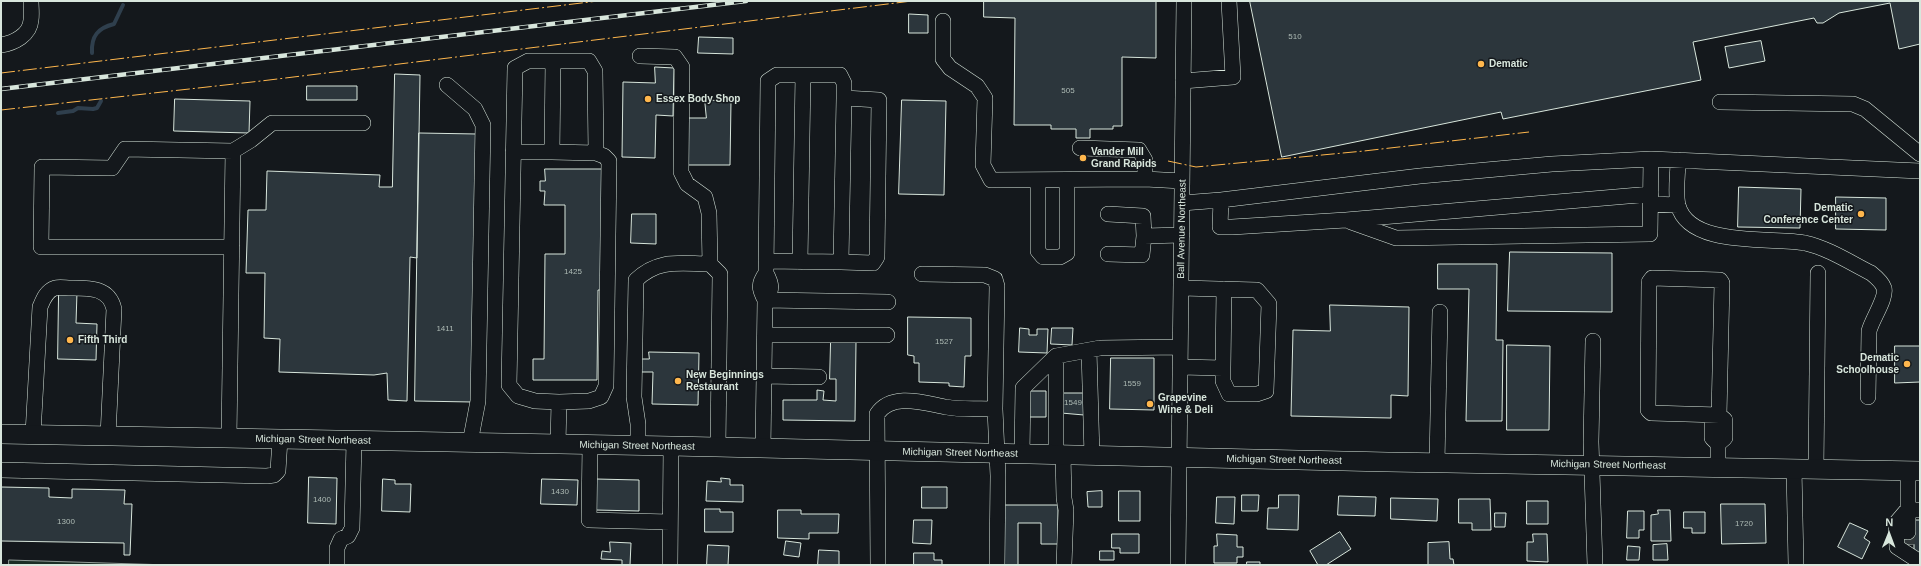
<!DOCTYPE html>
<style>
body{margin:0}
#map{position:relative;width:1921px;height:566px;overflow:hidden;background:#14181c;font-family:Arial,sans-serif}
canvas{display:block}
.frame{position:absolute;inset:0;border:2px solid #d8e6dc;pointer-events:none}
.north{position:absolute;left:1869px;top:514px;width:40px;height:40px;-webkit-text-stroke:3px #14181c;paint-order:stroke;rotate:1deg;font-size:11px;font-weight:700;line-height:16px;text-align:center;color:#d8e6dc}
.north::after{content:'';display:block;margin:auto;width:14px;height:18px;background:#d8e6dc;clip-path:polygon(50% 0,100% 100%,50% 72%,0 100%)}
</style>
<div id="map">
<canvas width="1921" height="566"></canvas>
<div class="frame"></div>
<div class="north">N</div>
</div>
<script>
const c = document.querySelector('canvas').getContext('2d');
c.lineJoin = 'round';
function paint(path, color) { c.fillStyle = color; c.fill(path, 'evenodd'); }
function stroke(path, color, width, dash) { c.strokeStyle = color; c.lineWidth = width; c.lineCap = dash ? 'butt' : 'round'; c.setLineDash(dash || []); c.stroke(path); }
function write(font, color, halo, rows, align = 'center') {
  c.font = font + ' Arial,sans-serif'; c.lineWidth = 3; c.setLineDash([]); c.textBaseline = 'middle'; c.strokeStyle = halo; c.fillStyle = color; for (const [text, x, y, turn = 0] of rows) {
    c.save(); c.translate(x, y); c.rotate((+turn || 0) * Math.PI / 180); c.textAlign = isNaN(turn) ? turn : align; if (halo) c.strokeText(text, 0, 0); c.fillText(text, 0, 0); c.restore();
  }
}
const green = new Path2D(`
 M9,560L169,565H9Z`);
paint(green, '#1a2d24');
stroke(green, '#939e99', 1);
stroke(new Path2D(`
 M92,53C91,36 98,28 114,24L123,5
 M58,113L73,111L78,108L93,109L97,108L101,101`), '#2f3f4d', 4);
const building = new Path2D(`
 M984,1H1156V58L1122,57V126H1113V129H1090V138H1076V129H1051V125H1014L1015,18L984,17Z
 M1250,1H1920V44L1899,49L1890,3L1839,13L1823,23H1817L1814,18L1693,42L1701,80L1503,119L1501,112L1282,157Z
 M909,14L928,15V33H909Z
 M699,37L733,38V54L698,53Z
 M1761,41L1765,61L1729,68L1725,47Z
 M655,67L674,68L673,116L656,115L655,158L622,157L623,82L655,83Z
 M395,74L420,75L417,258L410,257L407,401L388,400L387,373L374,375L279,372L280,339L264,338L265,273H246L248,210H266L267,171L380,175L379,187H392Z
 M307,86H357V100H307Z
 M175,99L250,101L249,133L174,131Z
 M705,100L731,101L730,165H688V118H706Z
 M902,100L946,101L944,195L899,194Z
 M419,133L477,134L472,402L415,401Z
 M545,169H602L601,290H598L597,380H533V359H544L545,254H565V205H544L545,191H540V181H545Z
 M1739,187L1801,189L1800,228L1738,227Z
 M1836,197L1886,198V230L1836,229Z
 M632,214H656V244L631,243Z
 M1510,252L1612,253V312L1508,311Z
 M1438,264H1497L1496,340H1503L1502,421H1466L1469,289H1438Z
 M59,292H77L76,323L97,324L96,360L58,359Z
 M1330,305L1409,307L1408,396L1391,395V418L1291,416L1293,330L1330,331Z
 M908,317L971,318V356H965L964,387L949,386V383L919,382V363H914V356L908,355Z
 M1020,328L1029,329V335H1037V329H1048L1047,353L1019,352Z
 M1052,328H1073L1072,345L1051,344Z
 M831,341L856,342L855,421L783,420V400H817V390L824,391L823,400L836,401V379H830Z
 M1507,345L1550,346L1549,430H1507Z
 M1895,346H1920V382L1895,383Z
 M649,352L699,353L698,405L652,404L653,372H641V359H649Z
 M1111,358H1154V410L1110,409Z
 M1029,391H1046V417H1029Z
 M1061,393H1084V415L1061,413Z
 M309,477L337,478L336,524L308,523Z
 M721,478L730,479V485H743V502L706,501L707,481L721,482Z
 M383,479L395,480V484H411L410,512L382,511Z
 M542,479L578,480L577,505L541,504Z
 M596,479L639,480V511L595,510Z
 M1,487L49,488V497L72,498V489L125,490L124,504H132L130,555H124V543L1,541Z
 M922,487H947V508H922Z
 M1102,491V507H1088L1087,492Z
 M1119,491H1140V521H1119Z
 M1242,495H1259L1258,511H1242Z
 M1279,495H1299L1298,530L1267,529L1268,508H1278Z
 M1339,496L1376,497L1375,516L1338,515Z
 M1217,497H1235L1234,524L1216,523Z
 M1391,498L1438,499L1437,521L1391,519Z
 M1459,499H1490L1491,530H1472V523H1459Z
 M1527,501H1548V524H1527Z
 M1721,504H1765L1766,543L1722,544Z
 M1001,505H1058V544H1041V523H1018V565H1000Z
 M705,509H720V512H733V532H705Z
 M778,510H801V514H839L838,533H809V539L778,538Z
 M1658,510H1670L1671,541H1651V515L1658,514Z
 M1628,511H1644V530H1639V538H1627Z
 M1684,512H1705V533H1692V528H1684Z
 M1495,513H1506L1505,527H1495Z
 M914,520H932L931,544L913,543Z
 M1914,520H1920V554L1914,553V544H1905V531Z
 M1850,523L1868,531L1864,538L1870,542L1862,559L1838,547Z
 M1340,532L1351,549L1326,565H1318L1310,551Z
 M1112,534H1139V553H1120V548H1112Z
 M1217,534L1237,535V547H1243V557H1237V563H1214V546H1217Z
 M1533,534H1547L1548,562L1527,561V542H1533Z
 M786,541L801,543L799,557L784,555Z
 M610,542L631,543L630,565H622V560L601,559L602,551L610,552Z
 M1449,542L1450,559H1453L1454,565H1428V543Z
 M1667,544L1668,560H1653V545Z
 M708,545L729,546L728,565H707Z
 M1628,546L1640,547L1639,560H1627Z
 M819,550L839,551V565H818Z
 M1100,551H1114V560H1100Z
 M914,553H934V560H942V565H914Z
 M1247,562H1260V565H1247Z`);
paint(building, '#2c363c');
stroke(building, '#d8e6dc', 1);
stroke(new Path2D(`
 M1907,544L1908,532`), '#313739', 15, [15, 8]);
const minor = new Path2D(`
 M943,21V59L950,68L977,86L985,98L983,165L991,180L1145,179V160L1139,150L1080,148
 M1,45C14,43 30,35 31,20C32,14 31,7 31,1
 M640,56L675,57L682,67L681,172L687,184L705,197L709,213L710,264
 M553,61L552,152L596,153
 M1183,81L1233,77L1229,1
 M447,85L475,109L483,125L478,401L470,443
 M1720,102L1853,104L1865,109L1920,154
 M233,151L251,140L272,123H363
 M513,152H552
 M1678,160C1678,174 1675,192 1678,205C1689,248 1772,237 1805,243C1828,248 1851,263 1871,273C1876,277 1882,282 1884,288C1887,298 1872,319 1869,331L1868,397
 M1145,179L1182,181
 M1038,180V251L1043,257H1060L1067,253V180
 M1221,200L1220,227H1232L1346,220L1651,194
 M1182,203L1221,200L1420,176L1552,164L1651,159L1920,171
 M1651,204L1678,205
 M1108,214L1143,216L1144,236L1142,255L1108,254
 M1351,222L1396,238L1650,234L1651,159
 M1144,236L1182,235
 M766,261L841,262
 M800,262L803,75
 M922,274L985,275L995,279L997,286L995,409L998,476L997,565
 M1652,278L1720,280L1722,283L1719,415L1651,413L1648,410L1649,282Z
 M765,300C773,290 772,284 766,273L768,81L777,75H840L844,83V98L841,262L873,263L877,257L879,100L844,98
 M765,300L888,302
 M765,335H887
 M1593,341L1591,442L1595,565
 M1089,350L1092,456
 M1180,367L1223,368V381L1229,394H1257L1266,391L1269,304L1257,290L1181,288
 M1223,368L1224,289
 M764,376L819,377
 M33,434L40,307C43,300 46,291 55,288C59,287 66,288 71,288C89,288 109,287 114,309L108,436
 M229,438L233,151L125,149L112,168L42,167L41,247H232
 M558,444L559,402L535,401L518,396L509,385L515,68L528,61H589L595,71L596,153L604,156L609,161L606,386L601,397L589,401L559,402
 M590,445L589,520L670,522
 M638,445V424L634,397L636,280C659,258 681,264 710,264L720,274L718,447
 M763,449L765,300C759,289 758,284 766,273
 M1022,454L1023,388L1056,356L1100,348L1180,347
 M1056,455V356
 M1063,455L1064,498L1066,510L1064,565
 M1437,463L1440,312
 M1718,467V444L1712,438V421L1719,415L1725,420V438L1718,444
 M1794,468L1796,565
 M1816,469L1818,273
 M1,470L267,476L274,475L278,471L280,439
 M1920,510H1907L1896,523L1897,547L1920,562
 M1908,532V471
 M337,565V548L341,539L348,536L352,528L354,441
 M670,565L671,446
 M878,565L877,414C892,392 924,403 946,407C961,410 979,408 995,409
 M1178,565L1184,1`);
const major = new Path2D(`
 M1,434L671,446L1388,462L1920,471`);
stroke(minor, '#d8e6dc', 16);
stroke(major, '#d8e6dc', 20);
stroke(minor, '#14181c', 15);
stroke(major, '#14181c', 19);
const rail = new Path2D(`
 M1,89L746,1`);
stroke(rail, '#d8e6dc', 4.5);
stroke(rail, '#14181c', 3, [9]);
stroke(new Path2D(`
 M1,73L598,1
 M1,110L261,81L912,1
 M1168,161L1196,167L1364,151L1529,132`), '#ffb74d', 1, [14, 3, 2, 3]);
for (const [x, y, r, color] of [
 [1481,64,4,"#ffb74d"],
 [648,99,4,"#ffb74d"],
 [1083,158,4,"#ffb74d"],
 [1861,214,4,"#ffb74d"],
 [70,340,4,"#ffb74d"],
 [1907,364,4,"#ffb74d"],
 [678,381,4,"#ffb74d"],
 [1150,404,4,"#ffb74d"]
]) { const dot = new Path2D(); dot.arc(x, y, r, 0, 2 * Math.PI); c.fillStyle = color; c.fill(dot); stroke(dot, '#14181c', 1.5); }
write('8px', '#adbab4', null, [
 ["510",1295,37],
 ["505",1068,91],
 ["1425",573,272],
 ["1411",445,329],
 ["1527",944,342],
 ["1559",1132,384],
 ["1549",1073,403],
 ["1430",560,492],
 ["1400",322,500],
 ["1300",66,522],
 ["1720",1744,524]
]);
write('bold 10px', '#d8e6dc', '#14181c', [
 ["Dematic",1489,64],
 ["Essex Body Shop",656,99],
 ["Vander Mill",1091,152],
 ["Grand Rapids",1091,164],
 ["Dematic",1853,208,"right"],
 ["Conference Center",1853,220,"right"],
 ["Fifth Third",78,340],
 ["Dematic",1899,358,"right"],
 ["Schoolhouse",1899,370,"right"],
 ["New Beginnings",686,375],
 ["Restaurant",686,387],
 ["Grapevine",1158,398],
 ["Wine & Deli",1158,410]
], 'left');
write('10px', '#d8e6dc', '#14181c', [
 ["Ball Avenue Northeast",1182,229,-89],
 ["Michigan Street Northeast",313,440,1],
 ["Michigan Street Northeast",637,446,1],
 ["Michigan Street Northeast",960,453,1],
 ["Michigan Street Northeast",1284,460,1],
 ["Michigan Street Northeast",1608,465,1]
]);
</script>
